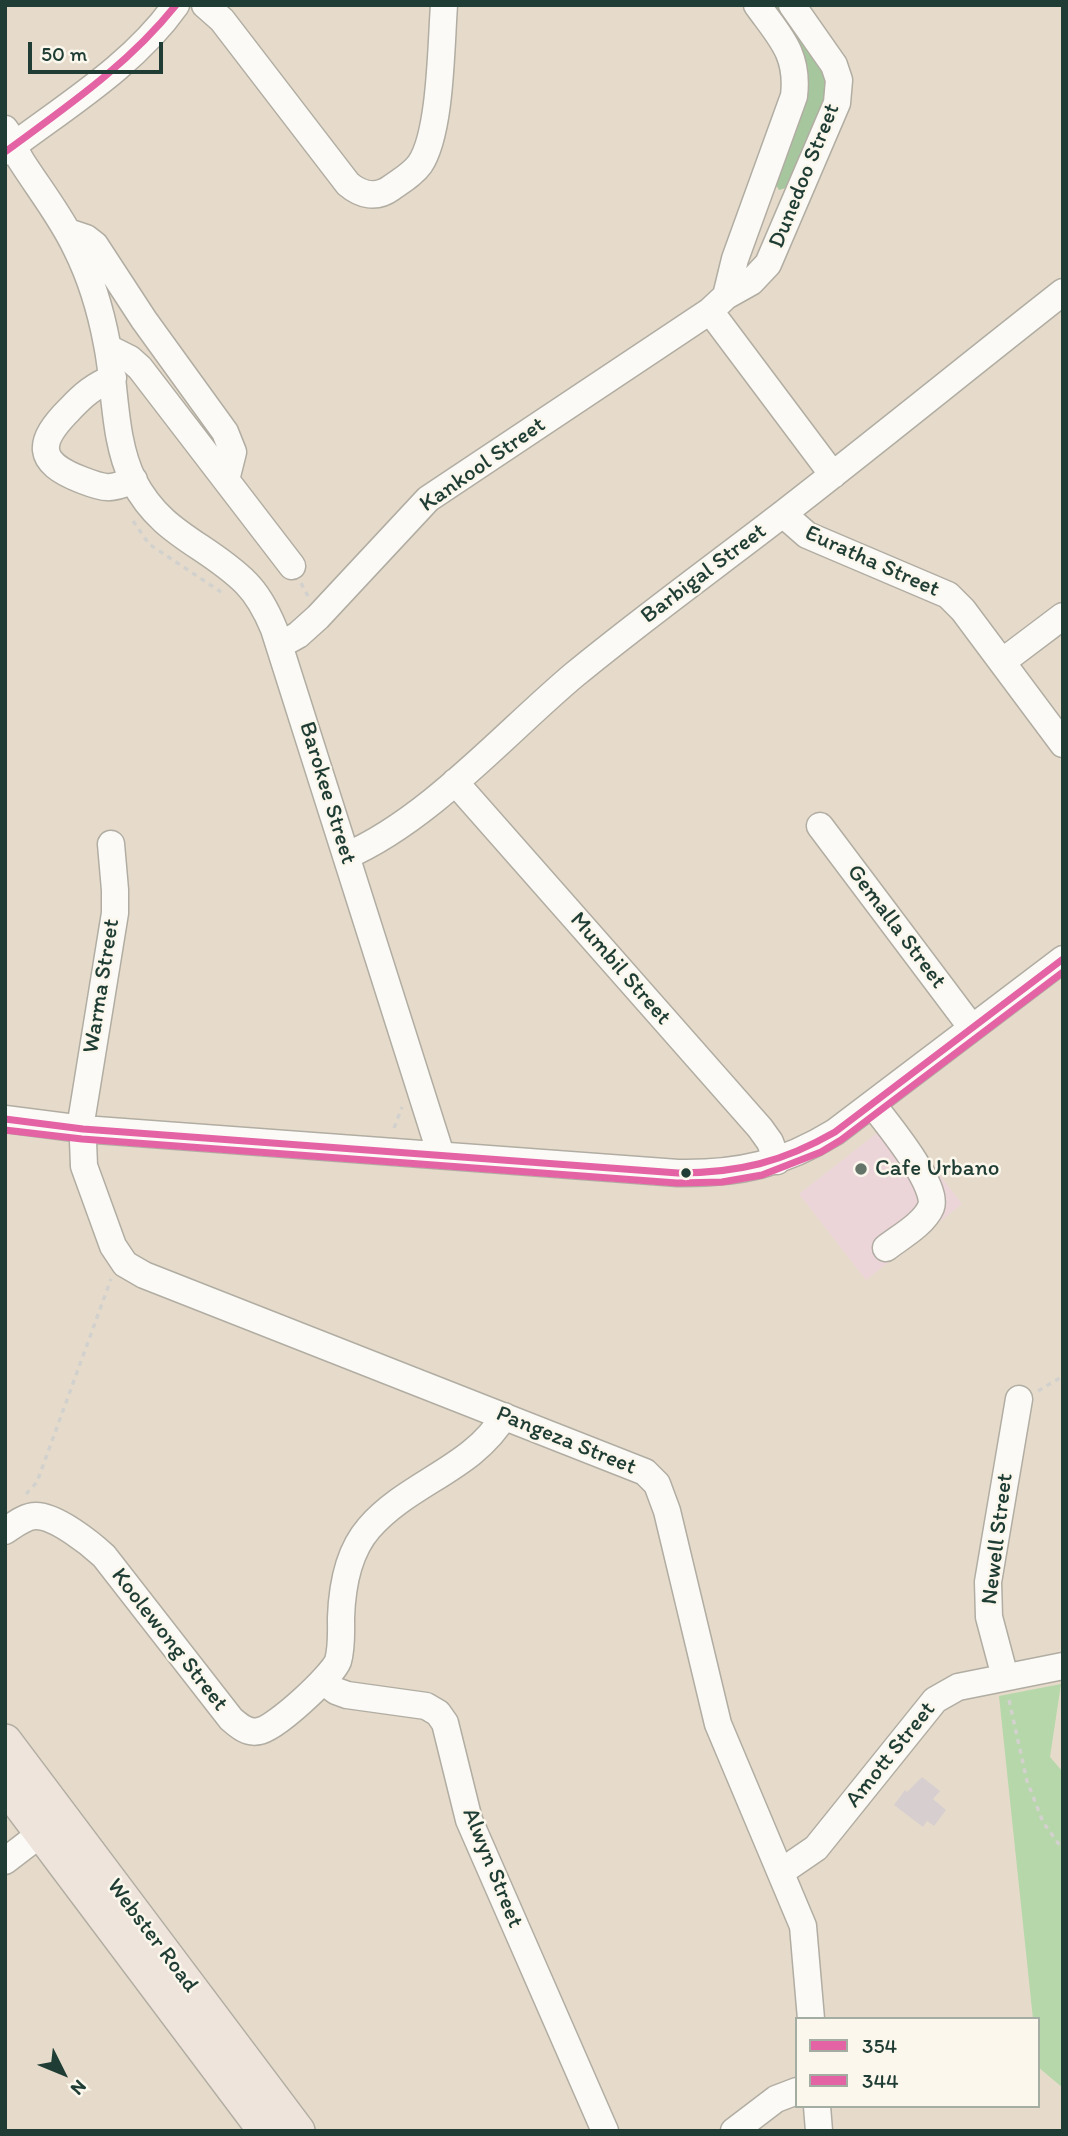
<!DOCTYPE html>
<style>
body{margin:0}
#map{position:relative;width:1068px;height:2136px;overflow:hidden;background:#e6dbcb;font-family:Itim,sans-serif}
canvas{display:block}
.frame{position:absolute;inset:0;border:7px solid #1f3d34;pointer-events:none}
.legend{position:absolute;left:795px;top:2017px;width:245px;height:91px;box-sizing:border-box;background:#fbf7ec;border:2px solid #a3ada2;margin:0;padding:9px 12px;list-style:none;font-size:21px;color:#1f3d34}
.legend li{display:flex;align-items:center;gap:14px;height:35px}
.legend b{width:35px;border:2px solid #a3ada2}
.north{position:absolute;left:28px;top:2038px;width:70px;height:70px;-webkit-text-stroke:5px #fbf7ec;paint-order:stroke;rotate:133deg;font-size:19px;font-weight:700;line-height:28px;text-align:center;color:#1f3d34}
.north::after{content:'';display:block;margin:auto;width:24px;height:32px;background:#1f3d34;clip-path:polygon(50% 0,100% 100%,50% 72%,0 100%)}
.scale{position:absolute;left:28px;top:42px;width:135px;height:32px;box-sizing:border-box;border:4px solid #1f3d34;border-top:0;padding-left:9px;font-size:21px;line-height:24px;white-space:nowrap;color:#1f3d34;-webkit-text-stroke:5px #fbf7ec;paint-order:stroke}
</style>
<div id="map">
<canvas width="1068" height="2136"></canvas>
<div class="frame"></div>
<ul class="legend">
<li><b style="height:9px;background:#e463a4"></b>354</li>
<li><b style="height:9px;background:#e463a4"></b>344</li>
</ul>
<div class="north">N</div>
<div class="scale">50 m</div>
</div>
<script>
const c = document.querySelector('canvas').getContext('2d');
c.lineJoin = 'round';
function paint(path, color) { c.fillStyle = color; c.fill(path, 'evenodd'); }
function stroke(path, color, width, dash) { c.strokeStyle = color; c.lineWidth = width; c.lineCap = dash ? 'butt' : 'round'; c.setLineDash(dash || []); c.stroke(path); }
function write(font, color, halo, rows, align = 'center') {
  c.font = font + ' Itim,sans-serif'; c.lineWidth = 5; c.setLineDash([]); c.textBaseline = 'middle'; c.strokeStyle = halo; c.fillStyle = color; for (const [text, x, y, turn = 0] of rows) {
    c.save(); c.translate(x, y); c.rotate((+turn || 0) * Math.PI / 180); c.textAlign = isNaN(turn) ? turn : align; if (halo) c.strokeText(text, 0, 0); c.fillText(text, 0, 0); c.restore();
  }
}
paint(new Path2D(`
 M896,1118L962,1204L866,1280L799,1194Z`), '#ecd5d9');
paint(new Path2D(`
 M1061,1684L1050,1757L1063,1772V2088L1038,2067V2019H1033L999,1696Z`), '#b6d7a9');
paint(new Path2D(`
 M766,5H787L830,64L832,91L789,187L779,190L776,185L807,85L806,64Z`), '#a6c79e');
paint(new Path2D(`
 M922,1777L940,1791L933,1799L946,1810L934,1826L927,1821L923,1827L894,1805L905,1790L907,1792Z`), '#d7ced0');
const minor = new Path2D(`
 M205,5L222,20L348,184C361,195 376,199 391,188C401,181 413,174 420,164C441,133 441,45 444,5
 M792,5L834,65L839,80L837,103L768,264L751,282L726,296L710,311L833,475
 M5,129C13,139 15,152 22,162C40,190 62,218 76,248C91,278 101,312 107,344C116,388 113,439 133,480C162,536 206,543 246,583C259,596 267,612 274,629L441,1155
 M5,152C64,107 133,66 176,5
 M68,232L86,238L95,245L144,320L225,432L233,452L226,480
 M726,296L735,259L794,96C799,54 780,37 757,5
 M108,348L130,359L140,368L292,566
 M113,378C95,385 83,395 70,409C37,442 35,462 82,480C105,489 110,490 134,480
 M783,514L807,535L948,595L963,610L1063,744
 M280,645L298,635L318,617L428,499L710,311
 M1002,662L1063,616
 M455,782L760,1128L770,1142L777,1161
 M820,826L972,1028
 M111,844L115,890V913L82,1116L84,1166L113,1246L125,1264L144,1275L645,1472L657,1484L667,1511L718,1724L803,1926L811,2019
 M346,856C429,820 505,733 574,675C642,619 714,567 784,513C878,440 970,365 1063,292
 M872,1104C886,1122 939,1186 931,1207C924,1224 900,1237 886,1248
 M5,1119L83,1129L678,1173C739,1174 783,1164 835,1132L1063,959
 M5,1531C14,1525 25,1516 36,1516C56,1516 90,1543 104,1556L231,1719C239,1726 248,1734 259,1731C275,1729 332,1676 338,1661C342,1647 341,1632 341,1618C342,1587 348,1552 369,1528C409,1482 473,1469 504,1416
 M1005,1677L989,1617L988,1582L1019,1399
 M323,1681L336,1691L347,1695L426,1706L438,1713L445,1723L469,1820L605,2131
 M5,1861L56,1822
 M781,1872L816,1848L935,1700L958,1687L1063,1666
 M817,2106L819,2131
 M734,2131L776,2099L797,2091`);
const major = new Path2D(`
 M5,1741L298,2131
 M5,1785L265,2131`);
stroke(minor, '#b1ada2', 29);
stroke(major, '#b1ada2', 36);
stroke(new Path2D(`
 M133,521L149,544L221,592
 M301,583L309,598
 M394,1128L402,1107
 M1038,1391L1063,1376
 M26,1494L37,1482L111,1279
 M1009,1700L1027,1781L1043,1822L1063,1850`), '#d2d1cd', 3.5, [5, 5]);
stroke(minor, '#fbfaf7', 26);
stroke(major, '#eee4dc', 33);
stroke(new Path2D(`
 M5,152C66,107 128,65 176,5
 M5,1119L83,1129L678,1173C738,1173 783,1162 835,1132L1063,959`), '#e463a4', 7);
stroke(new Path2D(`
 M5,1130L82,1139L677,1183L722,1182L762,1175L821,1152L841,1140L1063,972`), '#e463a4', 7);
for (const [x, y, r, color] of [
 [861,1169,7,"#657469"],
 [686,1173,6,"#1f3d34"]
]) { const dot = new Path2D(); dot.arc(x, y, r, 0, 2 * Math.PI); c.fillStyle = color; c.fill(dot); stroke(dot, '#fbf7ec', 2.5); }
write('23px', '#1f3d34', '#fbf7ec', [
 ["Dunedoo Street",805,176,-68],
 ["Kankool Street",483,465,-35],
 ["Euratha Street",872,562,24],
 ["Barbigal Street",704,574,-37],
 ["Barokee Street",327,793,73],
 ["Gemalla Street",896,927,53],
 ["Mumbil Street",620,969,49],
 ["Warma Street",102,986,-81],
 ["Pangeza Street",566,1441,22],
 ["Newell Street",998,1539,-83],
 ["Koolewong Street",169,1640,52],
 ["Amott Street",891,1755,-51],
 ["Alwyn Street",492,1868,68],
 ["Webster Road",152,1936,53]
]);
write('23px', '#1f3d34', '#fbf7ec', [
 ["Cafe Urbano",875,1169]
], 'left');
</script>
